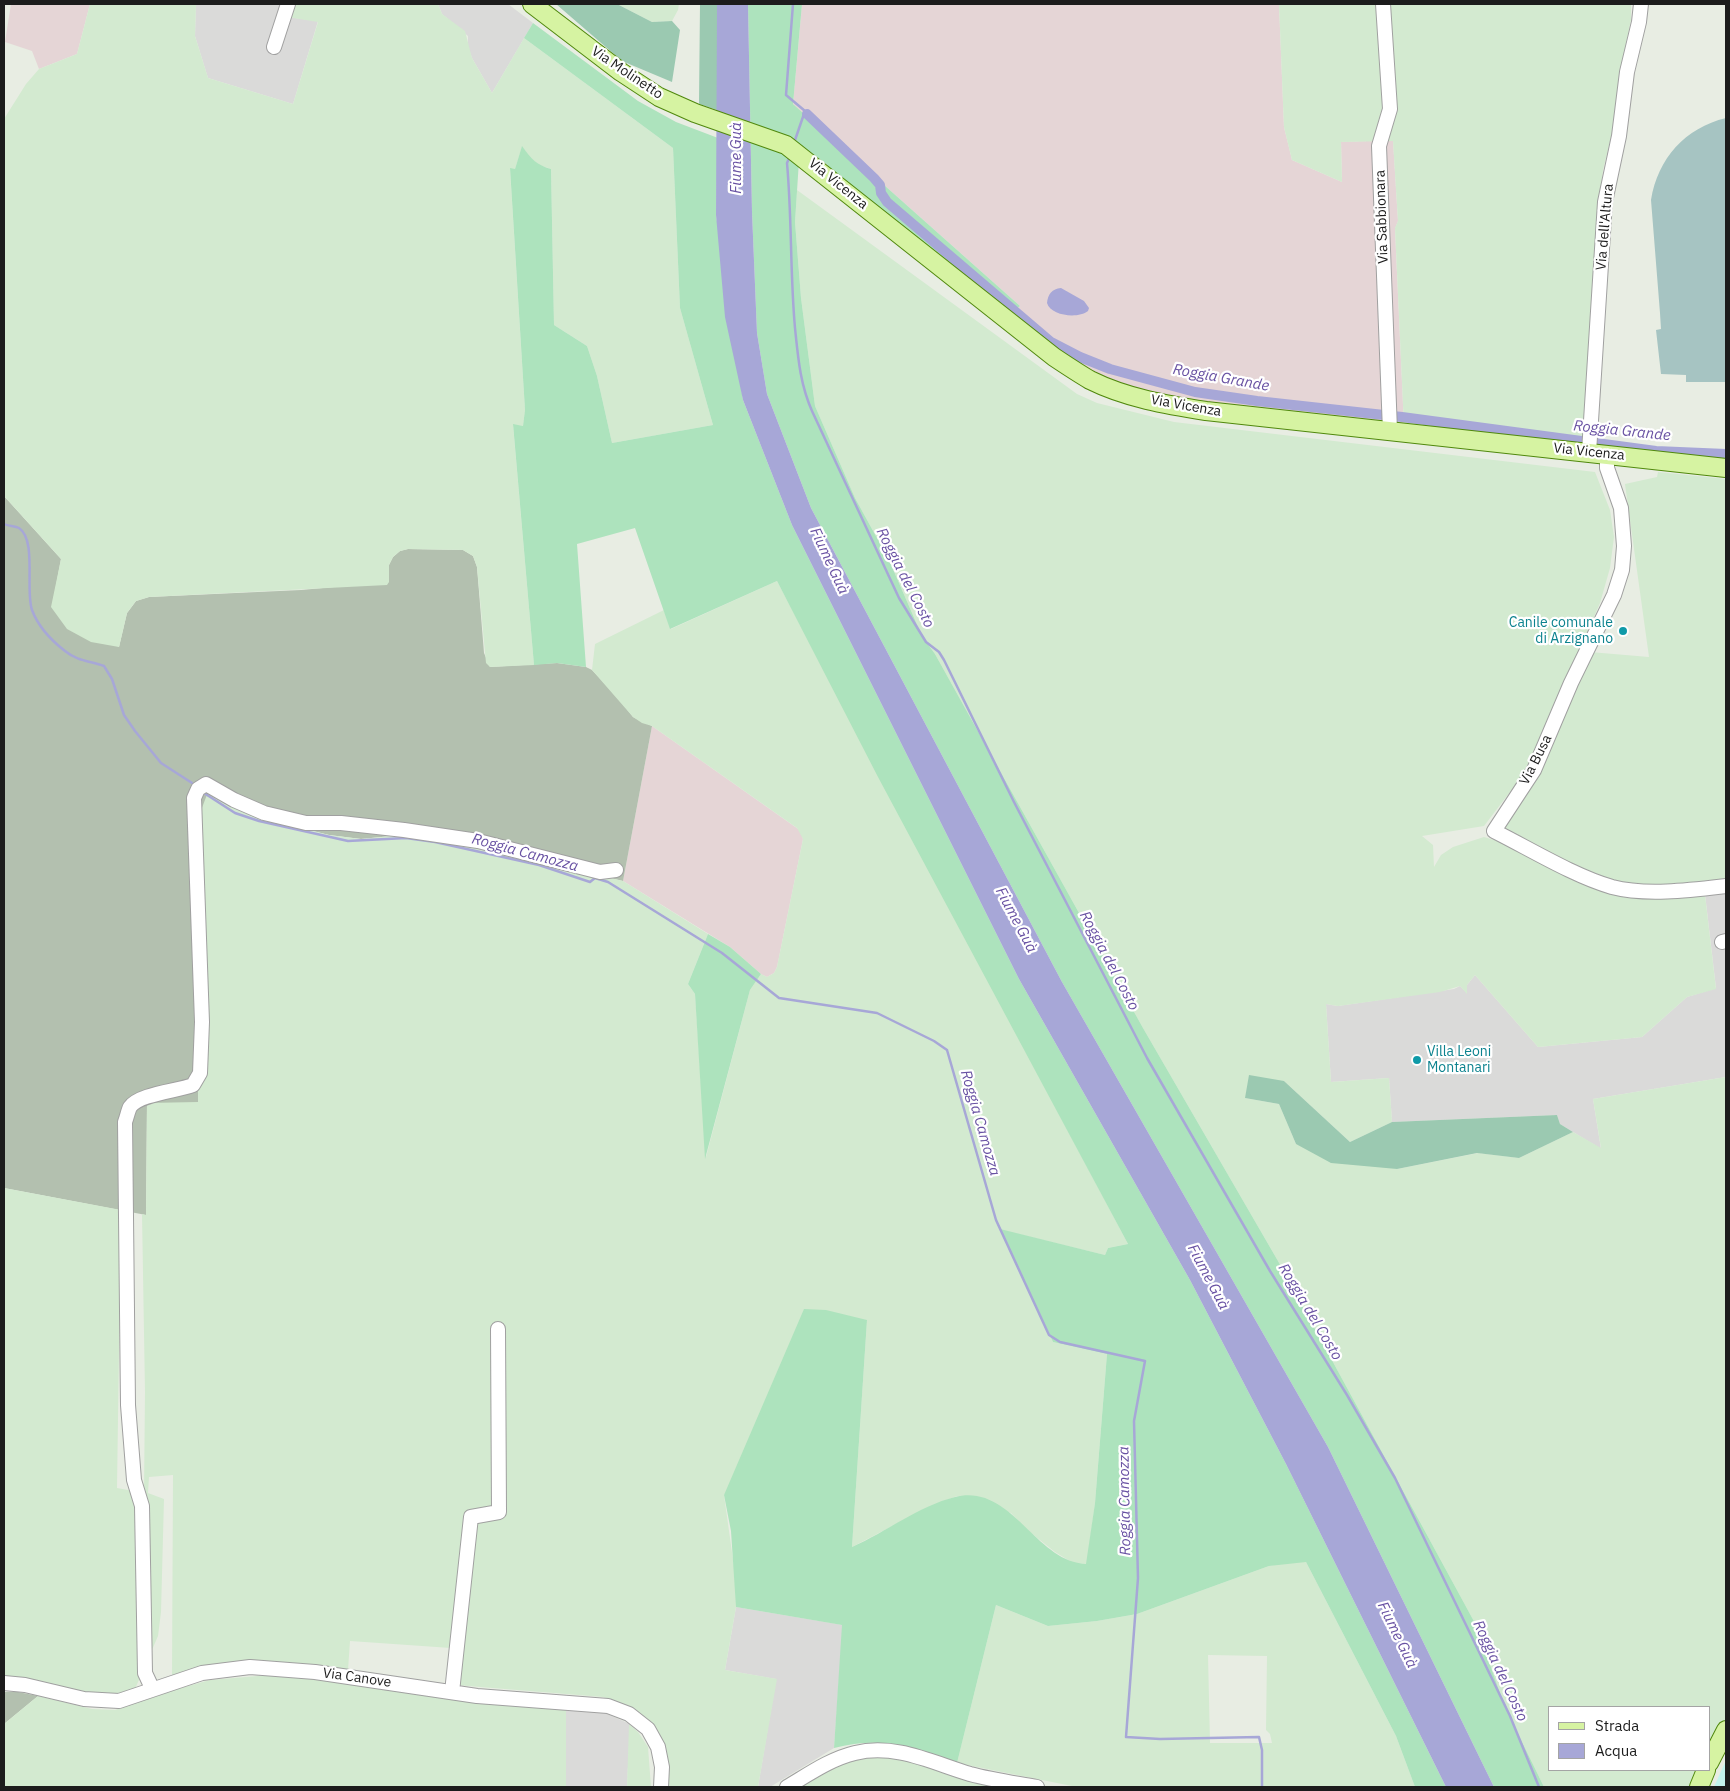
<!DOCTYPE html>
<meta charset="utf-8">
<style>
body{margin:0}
#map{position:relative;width:1730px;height:1791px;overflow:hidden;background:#e8ede3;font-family:"IBM Plex Sans",sans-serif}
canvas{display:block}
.frame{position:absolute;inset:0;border:5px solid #1c1c1c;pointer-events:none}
.legend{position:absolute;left:1548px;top:1706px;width:162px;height:65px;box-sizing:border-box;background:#fff;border:1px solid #a4a4a4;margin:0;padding:6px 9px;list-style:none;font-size:15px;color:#1c1c1c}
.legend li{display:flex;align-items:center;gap:10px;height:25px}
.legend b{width:25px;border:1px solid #a4a4a4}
</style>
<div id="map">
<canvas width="1730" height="1791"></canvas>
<div class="frame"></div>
<ul class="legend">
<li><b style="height:6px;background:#d6f3a2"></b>Strada</li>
<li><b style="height:14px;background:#a7a7d7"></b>Acqua</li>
</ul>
</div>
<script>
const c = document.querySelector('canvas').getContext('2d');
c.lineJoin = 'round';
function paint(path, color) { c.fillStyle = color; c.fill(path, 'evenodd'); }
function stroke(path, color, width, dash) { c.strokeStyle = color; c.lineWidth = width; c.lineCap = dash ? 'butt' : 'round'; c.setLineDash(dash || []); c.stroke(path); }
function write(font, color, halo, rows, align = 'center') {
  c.font = font + ' "IBM Plex Sans",sans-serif'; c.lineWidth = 4.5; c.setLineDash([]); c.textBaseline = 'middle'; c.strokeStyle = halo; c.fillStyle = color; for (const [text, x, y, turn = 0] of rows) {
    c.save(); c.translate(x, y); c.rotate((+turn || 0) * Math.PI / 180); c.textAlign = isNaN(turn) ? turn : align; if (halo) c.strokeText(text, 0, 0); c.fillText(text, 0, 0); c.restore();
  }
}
paint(new Path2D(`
 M196,4H285L281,16L318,21L293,104L208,78L195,36Z
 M438,4H508L533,23L492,93L472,58L468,47V36L442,14Z
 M1726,889V1077L1593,1099L1601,1149L1560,1124L1557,1115L1392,1122L1389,1078L1331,1082L1326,1004L1338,1006L1454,989L1460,986L1467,993V985L1475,975L1538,1047L1642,1037L1687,997L1716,988L1705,894Z
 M736,1607L843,1625L834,1748L770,1787H758L776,1679L725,1670Z
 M561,1708L600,1711L630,1724L627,1787H566V1710Z`), '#dadad9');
paint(new Path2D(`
 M11,4H90L77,54L39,69L32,51L5,42Z
 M802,4H1279L1284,127L1292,160L1342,182L1341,142L1393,140L1398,221L1395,229L1404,426L1198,402L1153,392L1117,383L1082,367L1058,351L1012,313L1020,306L793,104Z
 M652,726L801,831L803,839L777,967L774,973L767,977L761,974L730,947L623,881Z`), '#e5d5d6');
paint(new Path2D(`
 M4,496L61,559L52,607L119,647L127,613L136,601L149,597L301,590L389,582V565L393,557L400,551L408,549L463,550L473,556L477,567L484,653L490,667L557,663L586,667L592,670L617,696L633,717L652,726L623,881L545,862L402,835L361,839L329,835L263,819L236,808L200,813L198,1103H147L146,1215L4,1188Z
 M4,1692H18L38,1696L4,1724Z`), '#b3c0af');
paint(new Path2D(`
 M90,4H196L195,36L208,78L293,104L318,22L281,16L285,4H438L442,14L465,31L472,58L492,93L524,38L673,148L680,308L713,425L612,443L597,376L587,346L554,325L551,169L539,165L530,158L522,147L515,169H510L525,410L523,426L513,425L534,665L490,667L486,663L477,567L473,556L463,550L408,549L400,551L393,557L389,565V582L387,585L149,597L136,601L127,613L119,647L91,642L67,629L51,607L61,559L4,496V119L26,84L39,69L77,54Z
 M617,4H679L678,10L672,21L652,22Z
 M1279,4H1631V20L1619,77L1614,125L1603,170L1598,210L1585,446L1404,426L1395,228L1398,221L1393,141L1341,142L1342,182L1292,160L1284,127Z
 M797,190L1077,394L1097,403L1174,422L1595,472L1610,510L1614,537L1610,568L1600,603L1529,767L1484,826L1422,836L1433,845L1434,867L1441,855L1453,847L1484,837L1504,843L1492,832L1509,810L1590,652L1649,657L1625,484L1657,477L1658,472L1726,479V889L1705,895L1716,989L1687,997L1642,1037L1538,1047L1475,975L1467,985V994L1460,986L1440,992L1338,1006L1326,1004L1331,1082L1389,1078L1392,1122L1350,1142L1284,1081L1245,1098L1279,1104L1296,1144L1397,1169L1478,1153L1519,1158L1573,1132L1601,1148L1593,1099L1726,1077V1724L1709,1753V1707H1549V1770H1702L1696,1787H1544L1505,1707L1476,1625L1278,1261L1143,1028L935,654L922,636L889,560L855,498L815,406L801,298L795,222Z
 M777,581L1128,1244L1108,1248L1105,1255L1001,1230L1053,1342L1107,1354L1095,1503L1087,1564L1073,1563L1055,1552L1026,1529L1011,1513L957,1496L927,1508L852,1547L867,1320L724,1495L736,1581V1607L725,1670L777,1679L758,1787H665L649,1723L642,1715L618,1702L603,1697L456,1685L451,1648L350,1641L348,1670L287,1662H257L172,1676L173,1475L149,1477L148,1493L164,1499L161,1612L158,1636L135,1689L123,1694L105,1697L4,1678V1188L121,1210L117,1488L144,1493L145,1392L142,1214L146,1215L147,1103L198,1102L200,813L208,792L248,814L329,835L361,839L402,835L447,841L623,881L708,934L688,984L695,994L706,1157L750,990L761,974L767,977L774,973L777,967L803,839L797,828L652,726L642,723L633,717L592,670L595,644L664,610L671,629Z
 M1295,1561L1306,1562L1396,1736L1415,1787H1077L957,1763L996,1605L1048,1626L1097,1621L1137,1614L1269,1566ZM1208,1655L1267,1656L1266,1730L1270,1734L1272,1743H1210Z
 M258,1676H286L566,1710V1787H4V1724L38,1696L92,1709L115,1710L159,1694L210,1680Z
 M629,1724L638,1732L648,1747L651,1787H627Z
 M885,1756L912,1762L952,1776L999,1787H795L853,1758Z`), '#d3ead0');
paint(new Path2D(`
 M748,4H802L793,104L1020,306L1012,313L827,171L828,165L800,145L795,222L801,298L815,406L855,498L889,560L922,636L935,654L1143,1028L1278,1261L1476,1625L1505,1707L1544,1787H1494L1328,1447L1062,982L811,508L767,394L757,333L752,212Z
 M533,23L638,101L676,122L718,138L716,215L743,400L792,525L1019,979L1190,1280L1286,1464L1446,1787H1415L1396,1736L1306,1562L1269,1566L1137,1614L1097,1621L1048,1626L996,1605L957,1763C914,1746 879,1736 834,1748L842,1625L736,1607L731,1531L724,1495L804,1309L826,1310L867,1320L852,1547C886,1532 919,1506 955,1497C1012,1483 1035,1562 1086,1564L1095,1503L1107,1354L1053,1342L1000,1229L1105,1255L1108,1248L1128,1244L878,777L777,581L670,629L635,528L577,544L586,667L557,663L534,665L513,424L523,426L525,410L510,168L515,169L522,146C531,159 537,165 551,169L554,325L587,346L597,376L612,443L713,425L680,308L673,148L524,38Z
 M708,934L730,947L761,974L750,990L705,1159L695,994L688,984Z`), '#ade3bd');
paint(new Path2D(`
 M556,4H617L652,22L672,21L680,30L672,82L622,61Z
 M700,4H717V110L699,104Z
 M1249,1075L1284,1081L1350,1142L1392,1122L1557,1115L1560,1124L1573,1132L1519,1158L1477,1153L1397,1169L1331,1163L1296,1144L1279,1104L1245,1098Z`), '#9bc9b1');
paint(new Path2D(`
 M1726,118V382H1686V375L1661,374L1656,330L1661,329L1660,313L1651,200C1658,158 1685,128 1726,118Z`), '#a6c4c2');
paint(new Path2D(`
 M1726,1760V1787H1714Z`), '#c3f4ed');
paint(new Path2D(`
 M717,4H748L752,212L757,333L767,394L811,508L1062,982L1328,1447L1494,1787H1446L1286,1464L1190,1280L1019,979L792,525L743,400L725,317L716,215Z
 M1061,288L1084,301L1089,308L1088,311C1078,319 1051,316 1047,303C1048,294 1052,289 1061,288Z`), '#a7a7d7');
stroke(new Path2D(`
 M793,4L786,95L805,111L794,143
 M790,156L787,163C792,218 790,273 795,328C798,357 800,384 812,411L899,598L926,642L939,652L944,660L1014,802L1147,1058L1270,1271L1347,1395L1395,1478L1510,1716L1539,1787
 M4,524C8,526 15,526 19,528C37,540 25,590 32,610C38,626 52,641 65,651C77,661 90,661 104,666L112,679L124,715L135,731L161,763L192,783
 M204,793L235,813L259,821L348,841L406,838L435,842L539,865L590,882L595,878L608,882L722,953L779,998L877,1013L934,1041L947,1050L996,1220L1049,1335L1060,1342L1145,1361L1134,1421L1138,1578L1126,1737L1160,1739L1259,1737L1262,1750V1787`), '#a7a7d7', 2.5);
stroke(new Path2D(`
 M807,114L874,178L880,185L881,193L887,202L1051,342L1080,357L1110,369L1195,392L1257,401L1402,417L1656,451L1726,454`), '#a7a7d7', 10);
const minor = new Path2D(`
 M1383,4L1390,109L1379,146L1390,431
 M274,47L288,4
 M1589,452L1605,202L1619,136L1627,72L1639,22L1641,4
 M1607,454V468L1621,508L1624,546L1622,570L1614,595L1571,683L1534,770L1494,831C1530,849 1574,876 1612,887C1646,896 1692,890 1726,886
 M1722,942L1726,941
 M4,1683L25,1685L84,1699L119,1701L202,1673L250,1667L315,1672L477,1696L608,1706L629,1714L648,1729L658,1747L662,1767L661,1787
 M152,1688L145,1673L142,1506L134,1480L128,1405L125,1122C127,1117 128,1111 130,1107C139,1094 177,1091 193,1085L200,1073L202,1022L194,798L198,789L206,784L234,800L264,813L306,823H341L404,830L478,841L600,872L616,870
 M452,1692L471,1517L499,1512L498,1329
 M787,1787C809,1774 830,1759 855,1753C895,1743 933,1763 970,1774C992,1780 1015,1783 1037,1787`);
const major = new Path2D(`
 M532,4L621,72L659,97L695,113L786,145L1054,357C1066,365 1078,373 1090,380C1126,398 1167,405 1206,411L1726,468
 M1709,1763L1726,1730
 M1699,1787L1706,1770`);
stroke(minor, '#a0a0a0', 16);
stroke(major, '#50880d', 20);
stroke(minor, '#fff', 14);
stroke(major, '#d6f3a2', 18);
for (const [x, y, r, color] of [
 [1623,631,5,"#0f9aa8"],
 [1417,1060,5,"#0f9aa8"]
]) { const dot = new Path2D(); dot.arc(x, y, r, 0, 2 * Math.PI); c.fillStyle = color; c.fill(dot); stroke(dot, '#fff', 2); }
write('14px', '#1c1c1c', '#fff', [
 ["Via Molinetto",627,73,34],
 ["Via Vicenza",838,184,39],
 ["Via Sabbionara",1382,217,-92],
 ["Via dell'Altura",1605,227,-85],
 ["Via Vicenza",1186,406,10],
 ["Via Vicenza",1589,452,6],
 ["Via Busa",1536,760,-63],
 ["Via Canove",357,1678,8]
]);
write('14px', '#0d838f', '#fff', [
 ["Canile comunale",1613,623],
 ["di Arzignano",1613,639],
 ["Villa Leoni",1427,1052,"left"],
 ["Montanari",1427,1068,"left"]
], 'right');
write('italic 15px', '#6952a3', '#fff', [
 ["Fiume Guà",737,158,-90],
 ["Roggia Grande",1221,378,10],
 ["Roggia Grande",1622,431,6],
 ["Fiume Guà",829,561,65],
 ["Roggia del Costo",905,578,63],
 ["Roggia Camozza",525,853,15],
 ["Fiume Guà",1016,920,62],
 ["Roggia del Costo",1109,961,62],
 ["Roggia Camozza",980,1123,74],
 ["Fiume Guà",1208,1277,62],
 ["Roggia del Costo",1310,1312,59],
 ["Roggia Camozza",1125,1501,-91],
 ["Fiume Guà",1397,1635,64],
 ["Roggia del Costo",1500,1671,65]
]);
</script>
